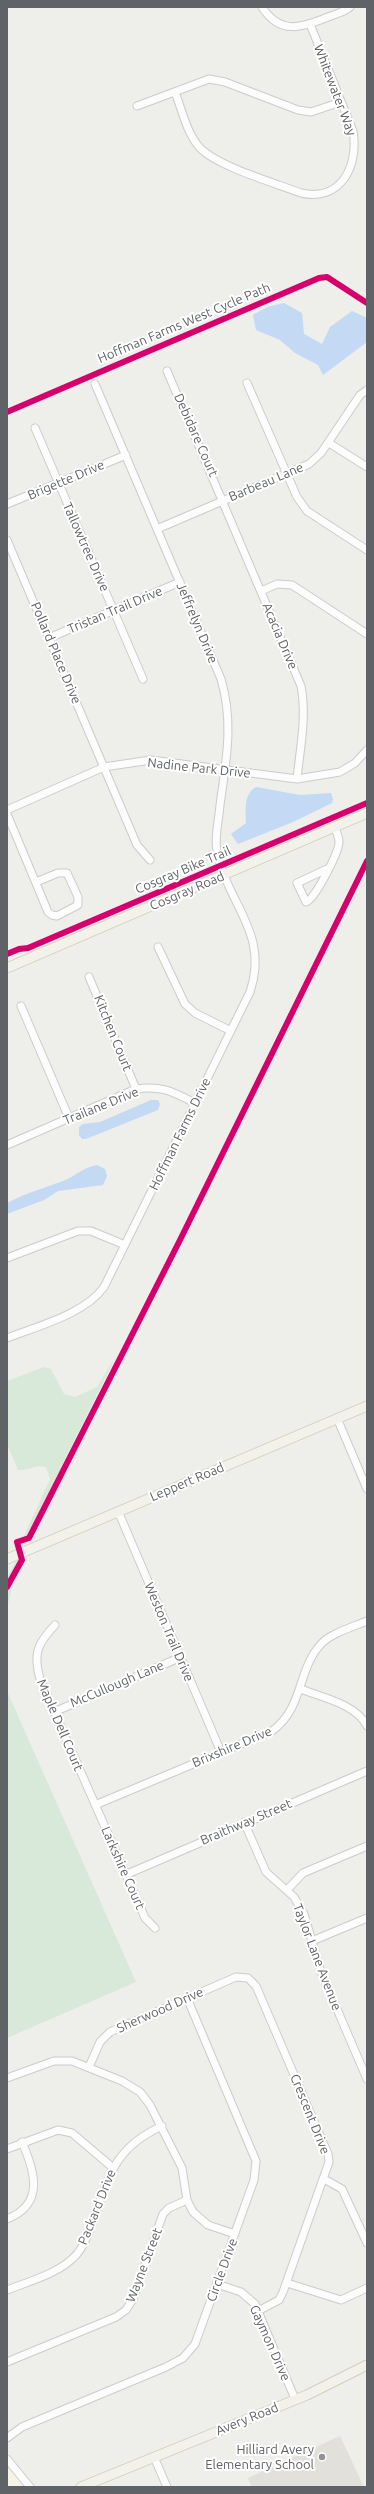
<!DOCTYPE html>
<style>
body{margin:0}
#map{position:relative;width:374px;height:2494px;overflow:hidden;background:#eeeeea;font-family:Ubuntu,sans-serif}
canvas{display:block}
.frame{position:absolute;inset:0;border:8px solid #5f6267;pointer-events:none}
</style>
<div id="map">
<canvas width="374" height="2494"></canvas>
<div class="frame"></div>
</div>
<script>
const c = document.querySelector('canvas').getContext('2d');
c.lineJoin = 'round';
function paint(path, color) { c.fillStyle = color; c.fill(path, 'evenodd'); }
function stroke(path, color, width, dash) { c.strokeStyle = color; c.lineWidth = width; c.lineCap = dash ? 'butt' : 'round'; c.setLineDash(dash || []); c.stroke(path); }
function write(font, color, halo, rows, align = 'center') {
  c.font = font + ' Ubuntu,sans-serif'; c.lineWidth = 4; c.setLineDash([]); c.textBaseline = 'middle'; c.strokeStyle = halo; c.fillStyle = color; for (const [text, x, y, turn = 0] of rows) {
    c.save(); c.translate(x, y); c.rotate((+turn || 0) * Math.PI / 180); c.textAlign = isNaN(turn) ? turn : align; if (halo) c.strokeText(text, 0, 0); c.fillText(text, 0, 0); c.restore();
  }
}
paint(new Path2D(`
 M7,2459L30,2487H7Z`), '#f6f4e6');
paint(new Path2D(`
 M340,2436L364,2487H252L248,2478Z`), '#e1e0da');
paint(new Path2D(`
 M116,1356L24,1543L23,1538L50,1479L46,1467C35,1464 29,1471 18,1470L7,1444V1381L44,1367L51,1369L64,1394L75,1397L97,1387Z
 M20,1553L7,1608V1577Z
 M7,1691L136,1982L7,2038Z`), '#d9e9d9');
paint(new Path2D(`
 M284,303L302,313L304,334L322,344L330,327L352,311L367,318V342L323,375L318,365L295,353L280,340L256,330L253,315L267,307Z
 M256,787L300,795L331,793L333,799L332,803L293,822L238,844L231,834L246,823C246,811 243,794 256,787Z
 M151,1100H158L160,1104L158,1110L86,1139H82L79,1135V1127L83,1124L100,1122Z
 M97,1165L105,1169L107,1176L103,1185L58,1191L44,1200L7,1214V1203C26,1193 44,1188 63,1181C78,1175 80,1169 97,1165Z`), '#c3d9f4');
const minor = new Path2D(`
 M262,7C280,35 301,28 328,17C335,14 345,12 350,7
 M175,92C182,110 187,134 200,148C219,167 275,183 301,193C341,202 359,166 353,131L310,24
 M137,106L209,79L225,82L298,110L311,112L341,102
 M167,371L301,686C307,717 300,748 297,779
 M247,383L297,497L307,511L367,550
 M35,428L143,679
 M329,443L367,467
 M7,504L126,455
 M157,529L309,464L321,453L360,395L367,390
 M7,540L137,845L150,860
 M261,591L277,584L292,585L367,634
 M49,638L180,582
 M7,810L104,767L151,760L297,779L340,772L355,763L367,750
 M7,814L48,912L52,915L57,916L78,905V897L67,873H58L36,882
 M327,869L297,883L306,902C314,901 339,852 339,842C339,837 336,832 335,827
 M158,947L185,1004L195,1013L231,1031
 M89,977L136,1089
 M21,1006L69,1118
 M7,1145L136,1089C161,1085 173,1092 195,1103
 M7,1258L78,1231H91L125,1245
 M7,1338C38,1326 85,1314 104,1287L250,992C270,933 227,904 217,851C214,837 219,820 220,805C226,761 234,723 221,679L95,384
 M337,1418L367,1489
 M118,1511L221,1752
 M55,1625C37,1644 33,1654 40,1679L145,1918L155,1928
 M301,1689C323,1698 356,1704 367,1726
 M54,1712L181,1657
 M95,1805L272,1731C304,1708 297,1670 321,1644C331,1633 353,1627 367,1621
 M244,1822L266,1872L294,1897L304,1914L321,1972L367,2079
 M125,1875L367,1771
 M287,1890L303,1873L367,1846
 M312,1941L367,1918
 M89,2067L100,2042L110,2032L236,1977L248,1978L256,1986L328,2154L329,2162L283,2292L279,2300L258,2311
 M7,2078L54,2061H72L122,2081L140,2092L150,2105L182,2168L187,2200L193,2212L208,2225L235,2234
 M7,2149L58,2130L72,2133L112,2167
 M324,2179L342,2189L367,2243
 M7,2219C45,2204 35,2172 22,2142
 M287,2283L341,2300L367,2288
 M217,2284L241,2292L255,2304L295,2399
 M7,2290C30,2281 61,2273 77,2254C85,2245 89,2232 93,2221C109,2176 114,2148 162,2126
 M7,2362L116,2317L126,2310L133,2299L163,2214L169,2208L187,2200
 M7,2438L22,2427L166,2367L183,2358L195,2344L254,2180L256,2161L187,1998
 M154,2457L167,2487
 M7,2459L30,2487`);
const major = new Path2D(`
 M7,968L367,813
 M7,1559L367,1406
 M81,2487L307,2395L367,2365`);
stroke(minor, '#cbcccb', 9);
stroke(major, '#d4d0ba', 11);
stroke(minor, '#fcfcfc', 7);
stroke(major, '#f3f2ea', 9);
stroke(new Path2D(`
 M7,412L319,278L327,277L367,303
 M7,954L19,949L28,948L367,803
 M7,1587L22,1560L17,1542L29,1538L179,1242L367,861`), '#d6006c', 6);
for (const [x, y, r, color] of [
 [322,2457,4,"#919395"]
]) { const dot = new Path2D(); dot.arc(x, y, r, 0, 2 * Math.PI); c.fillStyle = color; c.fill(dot); stroke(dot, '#fff', 1.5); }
write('13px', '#5f6267', '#fff', [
 ["Whitewater Way",335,90,69],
 ["Hoffman Farms West Cycle Path",184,323,-23],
 ["Debidare Court",196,435,66],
 ["Brigette Drive",66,480,-23],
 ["Barbeau Lane",266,482,-23],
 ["Tallowtree Drive",86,547,66],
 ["Tristan Trail Drive",115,610,-23],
 ["Jeffrelyn Drive",197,623,67],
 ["Acacia Drive",280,636,67],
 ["Pollard Place Drive",56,653,67],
 ["Nadine Park Drive",199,768,6],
 ["Cosgray Bike Trail",183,870,-23],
 ["Cosgray Road",187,891,-23],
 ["Kitchen Court",113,1033,68],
 ["Trailane Drive",101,1106,-22],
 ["Hoffman Farms Drive",180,1134,-64],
 ["Leppert Road",187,1482,-23],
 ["Weston Trail Drive",169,1632,67],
 ["McCullough Lane",117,1684,-23],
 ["Maple Dell Court",60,1725,67],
 ["Brixshire Drive",232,1747,-23],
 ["Braithway Street",246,1822,-23],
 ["Larkshire Court",123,1868,66],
 ["Taylor Lane Avenue",317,1957,69],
 ["Sherwood Drive",160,2010,-24],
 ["Crescent Drive",310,2114,68],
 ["Packard Drive",97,2207,-68],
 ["Wayne Street",144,2265,-69],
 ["Circle Drive",222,2270,-70],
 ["Gaymon Drive",270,2343,66],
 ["Avery Road",247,2419,-22]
]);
write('13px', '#5f6267', '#fff', [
 ["Hilliard Avery",314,2450],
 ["Elementary School",314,2465]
], 'right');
</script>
